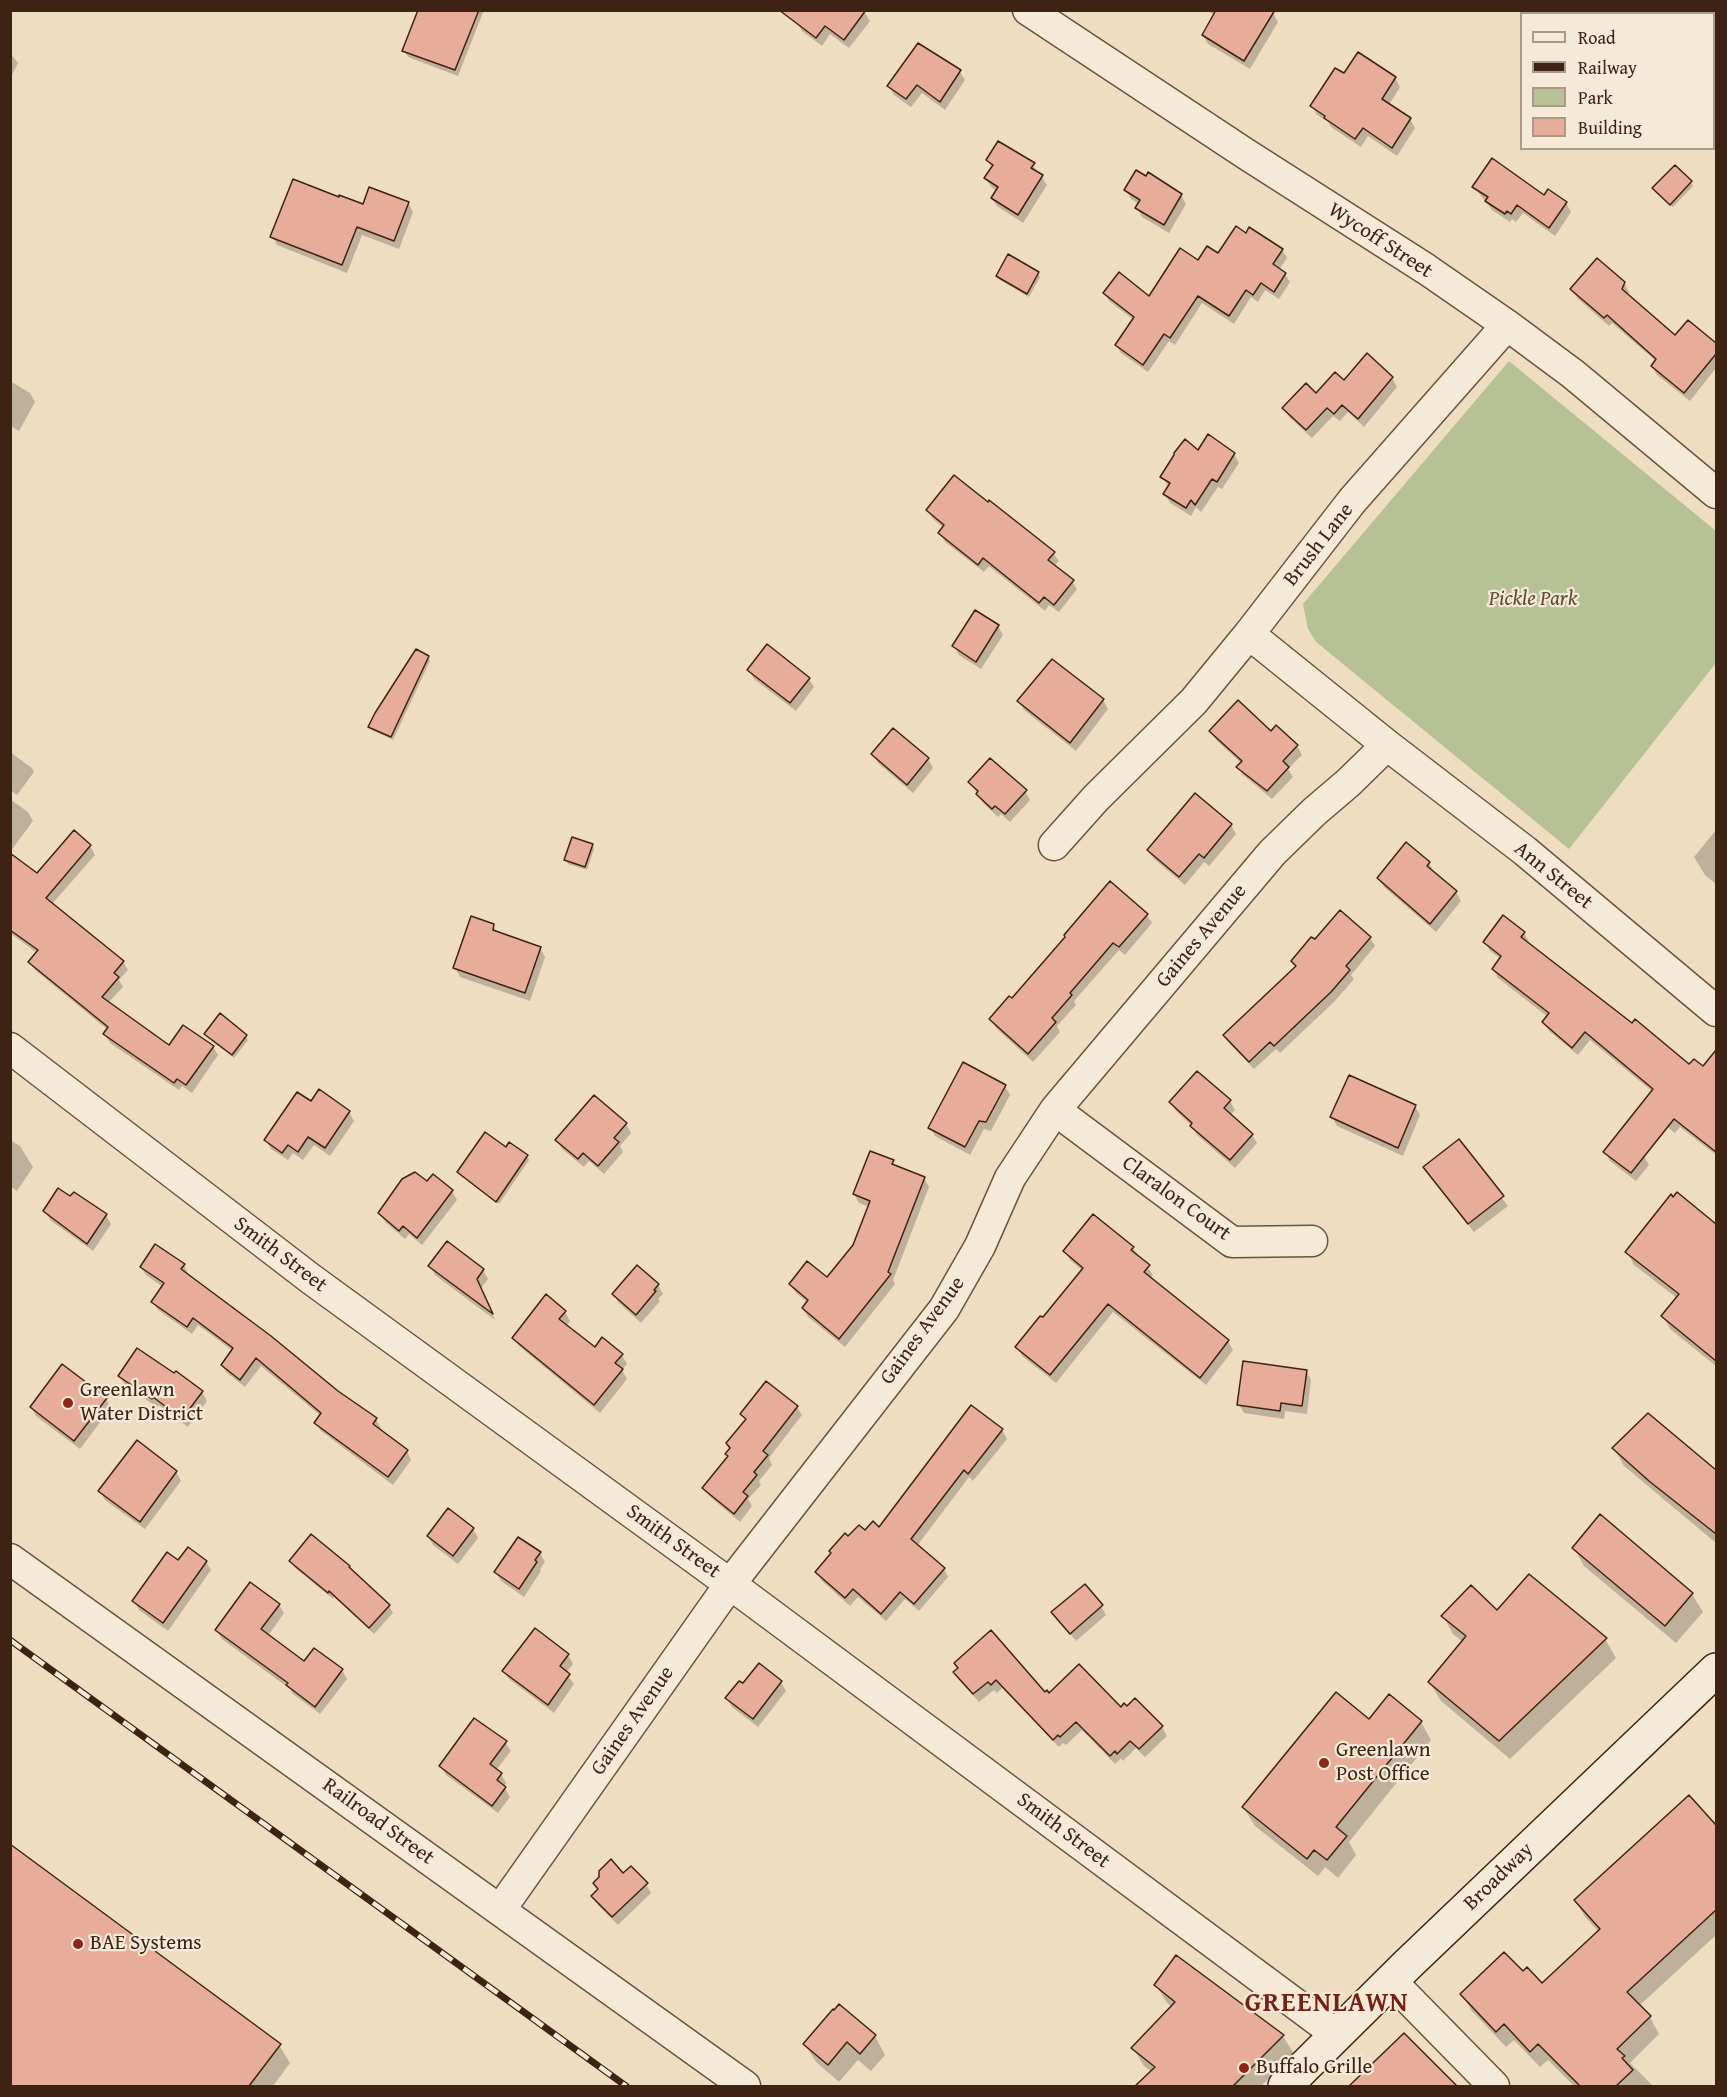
<!DOCTYPE html>
<style>
body{margin:0}
#map{position:relative;width:1727px;height:2097px;overflow:hidden;background:#efddc2;font-family:"Gentium Book Plus",serif}
canvas{display:block}
.frame{position:absolute;inset:0;border:12px solid #3e2315;pointer-events:none}
.legend{position:absolute;left:1520px;top:12px;width:195px;height:138px;box-sizing:border-box;background:#f5e9d7;border:2px solid #ac9a89;margin:0;padding:8px 10px;list-style:none;font-size:18px;color:#3e2315}
.legend li{display:flex;align-items:center;gap:12px;height:30px}
.legend b{width:30px;border:2px solid #ac9a89}
</style>
<div id="map">
<canvas width="1727" height="2097"></canvas>
<div class="frame"></div>
<ul class="legend">
<li><b style="height:8px;background:#f5e9d7"></b>Road</li>
<li><b style="height:8px;background:#3e2315"></b>Railway</li>
<li><b style="height:16px;background:#b6c295"></b>Park</li>
<li><b style="height:16px;background:#e7ac9a"></b>Building</li>
</ul>
</div>
<script>
const c = document.querySelector('canvas').getContext('2d');
c.lineJoin = 'round';
function paint(path, color) { c.fillStyle = color; c.fill(path, 'evenodd'); }
function stroke(path, color, width, dash) { c.strokeStyle = color; c.lineWidth = width; c.lineCap = dash ? 'butt' : 'round'; c.setLineDash(dash || []); c.stroke(path); }
function write(font, color, halo, rows, align = 'center') {
  c.font = font + ' "Gentium Book Plus",serif'; c.lineWidth = 4.5; c.setLineDash([]); c.textBaseline = 'middle'; c.strokeStyle = halo; c.fillStyle = color; for (const [text, x, y, turn = 0] of rows) {
    c.save(); c.translate(x, y); c.rotate((+turn || 0) * Math.PI / 180); c.textAlign = isNaN(turn) ? turn : align; if (halo) c.strokeText(text, 0, 0); c.fillText(text, 0, 0); c.restore();
  }
}
paint(new Path2D(`
 M1509,361L1716,531V663L1569,849L1316,642L1308,629L1303,604Z`), '#b6c295');
paint(new Path2D(`
 M419,10H484L458,76L408,57L404,51Z
 M863,10L870,21L849,48L830,34L822,46L802,31L797,23Z
 M1207,10H1269L1273,13L1278,22L1250,69L1208,44L1203,35L1215,16Z
 M1622,10H1670L1676,14H1620Z
 M918,45L960,72L965,80L945,110L922,93L911,107L894,95L889,86Z
 M10,53L18,63L10,79Z
 M1358,54L1395,78L1400,87L1389,105L1410,119L1415,128L1397,156L1368,136L1361,147L1331,127L1328,122L1317,115L1312,106L1344,75Z
 M987,160L1033,164L1038,174L1042,177L1047,185L1023,223L997,206L992,198L997,191L991,187L986,178L992,168Z
 M1691,182L1693,186L1673,207L1656,192Z
 M1474,187L1544,197L1566,203L1571,212L1555,236L1523,213L1516,222L1512,219L1510,222L1492,210Z
 M1126,190L1181,195L1186,204L1169,233L1142,217L1137,208L1139,204L1131,199Z
 M408,203L413,212L399,249L362,235L347,273L277,245L272,236L363,206Z
 M1246,235L1282,250L1287,258L1279,270L1285,274L1290,282L1279,299L1265,290L1258,302L1251,297L1234,324L1202,303L1175,345L1169,341L1148,372L1121,353L1116,345L1134,320L1109,301L1104,293L1149,298L1199,262L1218,256Z
 M1038,273L1040,277L1029,297L1000,280L997,276Z
 M1624,283L1629,292L1627,295L1676,337L1688,322L1716,345V368L1690,401L1657,375L1652,366L1656,361L1612,323L1609,326L1577,298L1572,289Z
 M1392,378L1397,387L1364,427L1348,412L1340,421L1333,416L1312,438L1289,417L1284,409L1344,382Z
 M10,381L30,393L35,402L19,431L10,426Z
 M1198,452L1234,454L1239,463L1222,489L1218,487L1201,512L1196,507L1191,516L1170,503L1165,494L1169,487L1162,477Z
 M928,510L1053,553L1059,561L1054,566L1072,581L1077,589L1059,612L1049,605L1045,611L989,566L984,572L945,542L940,533L944,528L933,519Z
 M998,626L1003,635L981,669L959,655L954,646Z
 M428,657L430,661L393,740L372,730L370,727Z
 M1052,661L1103,700L1108,709L1076,751L1024,710L1019,701Z
 M749,670L809,679L814,687L796,711L754,679Z
 M893,730L928,759L933,768L913,793L878,763L873,754Z
 M1211,731L1271,733L1297,746L1302,755L1288,769L1293,777L1272,799L1243,775L1238,767L1241,763L1216,740Z
 M10,752L32,768L34,772L17,795L10,790Z
 M970,782L1025,791L1030,800L1010,822L1001,814L998,817L983,803Z
 M10,799L28,812L33,821L10,852Z
 M1231,825L1236,834L1209,866L1204,862L1185,885L1154,859L1148,851Z
 M1716,830V884L1705,875L1694,857Z
 M592,845L594,849L587,870L568,864L566,860Z
 M90,846L95,855L52,904L123,962L128,970L119,980L123,987L108,1003L169,1047H213L218,1055L192,1093L182,1086L179,1090L110,1043L105,1034L108,1030L35,970L30,962L37,953L10,933V901L37,875Z
 M1429,863L1434,872L1433,873L1456,892L1461,901L1436,932L1384,887L1379,878Z
 M1147,915L1152,923L1125,955L1119,950L1074,1001L1076,1005L1057,1026L1060,1032L1033,1062L996,1028L991,1020L1013,999Z
 M493,926L498,933L540,948L545,957L530,1001L460,977L455,968Z
 M1524,933L1529,942L1528,944L1632,1025L1690,1066L1694,1061L1716,1079V1155L1680,1127L1675,1133L1648,1112L1653,1092L1590,1040L1578,1055L1549,1031L1544,1022L1548,1017L1498,978L1493,969L1501,959L1490,951L1485,942Z
 M1370,938L1375,946L1351,975L1354,979L1335,1001L1280,1053L1276,1049L1254,1069L1230,1044L1225,1035L1296,968L1292,961L1315,941Z
 M206,1034L246,1036L248,1040L234,1058L208,1038Z
 M1197,1073L1230,1101L1235,1110L1230,1115L1252,1135L1257,1143L1235,1168L1197,1135L1192,1126L1176,1111L1171,1102Z
 M1005,1086L1010,1095L991,1131L984,1129L970,1155L935,1136L930,1127Z
 M311,1103L349,1112L354,1121L330,1156L314,1145L303,1160L293,1153L288,1160L271,1149L266,1140Z
 M1415,1106L1420,1115L1403,1156L1337,1126L1332,1117Z
 M626,1124L631,1133L620,1146L623,1152L604,1174L589,1161L584,1167L562,1149L557,1140Z
 M10,1140L20,1146L33,1167L17,1191L10,1186Z
 M1458,1141L1508,1206L1474,1232L1430,1176Z
 M506,1149L527,1156L529,1160L499,1204L461,1176L459,1173Z
 M1605,1152L1644,1156L1649,1165L1636,1181L1610,1161Z
 M893,1162L896,1167L924,1178L929,1187L893,1280L895,1284L845,1347L808,1317L803,1309L808,1303L796,1293L790,1284L827,1279L854,1246L869,1207L859,1203L854,1194Z
 M427,1183L452,1191L457,1200L422,1245L409,1234L405,1239L385,1222L380,1213Z
 M1678,1194L1716,1225V1366L1670,1329L1663,1316L1677,1298L1634,1265L1627,1252Z
 M71,1198L106,1215L111,1224L93,1251L50,1220L45,1211Z
 M1133,1248L1153,1275L1150,1279L1228,1341L1233,1350L1206,1385L1113,1312L1056,1383L1022,1356L1017,1347L1044,1319L1083,1271L1070,1260L1065,1251Z
 M184,1265L188,1274L187,1276L337,1392L376,1419L381,1428L379,1430L407,1451L411,1460L393,1485L321,1431L316,1423L321,1416L261,1366L245,1387L227,1373L222,1365L233,1351L198,1325L192,1334L158,1310L153,1302L163,1287L146,1275L141,1267Z
 M430,1266L483,1270L488,1279L481,1288L495,1320L435,1275Z
 M658,1285L663,1294L658,1299L660,1301L641,1323L619,1303L614,1295Z
 M565,1312L570,1321L566,1326L595,1349L622,1355L627,1364L622,1370L627,1379L600,1413L519,1346L514,1338Z
 M1306,1371L1311,1380L1307,1414L1285,1411L1284,1419L1244,1413L1239,1405Z
 M120,1377L202,1392L207,1401L188,1427L158,1405L157,1407L125,1385Z
 M106,1399L111,1408L80,1449L36,1416L31,1407Z
 M797,1407L802,1415L769,1458L772,1465L759,1481L761,1485L748,1499L752,1506L740,1522L709,1496L704,1488L729,1458L726,1454L746,1421L742,1414Z
 M1648,1415L1716,1472V1543L1624,1466L1614,1448Z
 M1002,1430L1007,1439L973,1481L969,1477L917,1546L944,1569L948,1577L919,1611L905,1599L886,1621L858,1597L850,1606L822,1581L817,1573L848,1539L879,1529Z
 M176,1472L181,1481L145,1529L105,1500L100,1492Z
 M473,1529L478,1538L458,1564L433,1545L428,1536Z
 M1574,1548L1692,1594L1703,1612L1676,1643L1584,1566Z
 M540,1553L545,1562L540,1569L541,1571L524,1597L501,1581L496,1572Z
 M291,1561L352,1573L389,1606L393,1613L374,1634L334,1597L333,1599L295,1568Z
 M179,1562H206L211,1570L168,1631L139,1610L134,1601Z
 M279,1605L284,1613L268,1636L305,1663L342,1670L347,1679L320,1714L293,1694L290,1689L222,1639L217,1631Z
 M1101,1606L1106,1615L1076,1641L1053,1613Z
 M1498,1612L1605,1639L1616,1658L1510,1759L1441,1701L1430,1683L1463,1642L1453,1634L1443,1616Z
 M535,1630L568,1655L573,1664L566,1673L574,1684L554,1713L509,1679L504,1671Z
 M959,1669L1045,1694L1120,1709L1162,1727L1167,1736L1145,1757L1136,1748L1123,1761L1121,1758L1115,1764L1082,1730L1066,1745L1063,1743L1059,1747L1002,1688L997,1693L994,1690L979,1702L960,1681L955,1672Z
 M781,1682L786,1691L758,1727L732,1707L727,1698L743,1685Z
 M1369,1721L1421,1722L1431,1740L1349,1842L1356,1855L1338,1878L1325,1867L1318,1876L1255,1826L1244,1808Z
 M505,1742L511,1751L496,1770L501,1774L506,1783L504,1787L510,1797L498,1813L446,1775L441,1766Z
 M1689,1797L1716,1827V1935L1639,2006L1650,2017L1659,2034L1630,2063L1653,2086H1574L1548,2060L1540,2067L1514,2040L1506,2047L1471,2010L1462,1994L1523,1973L1541,1985L1599,1932L1585,1917L1576,1901Z
 M10,1846L279,2045L290,2063L273,2086H10Z
 M623,1875L646,1884L651,1893L618,1925L598,1905L593,1897L599,1891L594,1883Z
 M1176,1957L1283,2036L1294,2054L1261,2086H1137L1152,2072L1144,2066L1133,2048L1172,2007L1167,2003L1156,1985Z
 M835,2012L875,2036L885,2055L871,2071L858,2060L839,2082L816,2062L805,2044Z
 M1404,2035L1449,2081L1453,2086H1351Z`), '#0003');
const building = new Path2D(`
 M418,10H479L455,70L402,51Z
 M779,10H866L844,40L825,26L816,38Z
 M1216,10H1275L1244,61L1202,35Z
 M918,43L961,70L940,102L917,85L906,99L887,86Z
 M1358,52L1396,77L1382,99L1411,118L1392,148L1363,128L1355,139L1324,118L1325,116L1310,106L1335,68L1344,73Z
 M998,141L1035,163L1031,168L1043,175L1018,215L991,198L998,187L984,178L993,165L986,160Z
 M1492,158L1544,195L1548,189L1567,202L1549,228L1517,205L1511,214L1507,211L1505,214L1485,201L1488,197L1472,187Z
 M1675,165L1692,181L1670,205L1652,188Z
 M1136,170L1146,176L1148,172L1182,194L1164,225L1135,208L1140,200L1124,190Z
 M293,179L339,197V195L363,204L369,187L409,202L394,241L357,227L342,265L270,237Z
 M1236,226L1246,233L1249,227L1283,249L1273,264L1286,273L1274,292L1261,283L1253,295L1246,290L1229,316L1198,296L1170,338L1164,334L1143,365L1115,345L1134,317L1103,293L1119,272L1149,296L1180,248L1198,260L1207,246L1218,253Z
 M1008,254L1039,272L1027,294L996,276Z
 M1597,258L1625,282L1622,289L1675,335L1688,320L1716,343V354L1684,393L1651,366L1656,359L1607,315L1604,318L1570,289Z
 M1367,353L1393,377L1358,419L1342,405L1334,414L1327,408L1306,430L1282,408L1306,383L1316,393L1335,372L1344,380Z
 M1208,434L1235,453L1217,482L1212,479L1195,505L1191,500L1186,508L1163,494L1170,483L1160,477L1174,455V453L1185,439L1198,450Z
 M954,475L988,502L989,500L1055,552L1048,560L1074,580L1054,605L1044,597L1039,603L983,558L978,565L938,533L944,525L926,510Z
 M975,610L999,625L976,662L952,646Z
 M767,644L810,678L790,703L747,670Z
 M416,649L429,656L391,737L368,727L375,713Z
 M1052,659L1104,699L1070,743L1017,701Z
 M1238,700L1271,731L1276,725L1298,745L1283,761L1289,767L1267,791L1236,767L1242,761L1209,731Z
 M893,728L929,758L907,785L871,754Z
 M990,758L1027,790L1005,814L995,806L992,809L976,794L978,791L968,782Z
 M1195,793L1232,824L1204,858L1199,854L1179,877L1147,850Z
 M74,830L91,845L46,898L124,961L114,973L119,977L102,997L169,1045L183,1025L214,1046L186,1085L177,1079L174,1083L103,1034L108,1027L28,962L38,950L10,930V853L37,873Z
 M572,837L593,844L585,867L564,860Z
 M1406,842L1430,862L1427,866L1457,891L1430,924L1377,878Z
 M1110,881L1148,914L1119,947L1113,943L1070,993L1072,995L1052,1018L1056,1022L1028,1054L989,1019L1009,996L1012,998L1065,937L1064,935Z
 M1340,910L1371,937L1346,966L1350,970L1331,992L1274,1046L1270,1042L1249,1062L1223,1035L1296,966L1291,961L1311,937L1315,939Z
 M1503,915L1525,932L1521,937L1632,1023L1635,1019L1689,1064L1694,1059L1703,1066L1716,1050V1152L1674,1119L1631,1173L1603,1152L1653,1089L1585,1032L1572,1048L1542,1022L1549,1013L1492,969L1501,956L1483,942Z
 M471,916L494,924L493,930L541,947L525,993L453,968Z
 M220,1013L247,1035L232,1055L204,1034Z
 M963,1062L1006,1085L986,1122L979,1121L965,1147L928,1128Z
 M1197,1071L1231,1100L1224,1108L1253,1134L1230,1160L1190,1126L1192,1123L1169,1102Z
 M1349,1075L1416,1105L1398,1148L1330,1117Z
 M319,1089L350,1111L325,1148L308,1137L298,1152L288,1145L282,1153L264,1140L297,1092L311,1101Z
 M594,1095L627,1123L614,1138L619,1142L598,1166L583,1153L578,1159L555,1140Z
 M485,1132L506,1147L509,1142L528,1155L496,1202L457,1172Z
 M1459,1139L1504,1196L1468,1224L1423,1167Z
 M870,1151L894,1160L892,1164L925,1177L888,1272L891,1274L839,1339L802,1308L808,1300L789,1284L807,1261L827,1277L853,1245L870,1201L853,1194Z
 M415,1172L427,1181L433,1174L453,1190L417,1238L403,1226L399,1231L378,1213L402,1179Z
 M58,1188L70,1196L74,1192L107,1214L87,1244L43,1211Z
 M1677,1192L1716,1224V1361L1661,1316L1679,1294L1625,1252L1671,1194L1673,1197Z
 M1093,1214L1134,1247L1131,1250L1150,1265L1144,1272L1229,1340L1200,1378L1108,1304L1050,1375L1015,1347L1040,1316L1043,1317L1083,1268L1063,1251Z
 M447,1241L484,1269L477,1279L493,1314L428,1266Z
 M155,1244L185,1264L181,1269L271,1336L338,1391L377,1418L373,1424L408,1450L388,1477L314,1423L321,1413L256,1358L240,1380L221,1365L233,1348L193,1318L187,1327L151,1302L164,1283L140,1267Z
 M637,1265L659,1284L654,1290L656,1291L636,1315L612,1294Z
 M546,1294L566,1311L559,1319L595,1347L602,1337L623,1354L615,1363L623,1369L594,1405L512,1338Z
 M137,1348L174,1373L176,1371L203,1391L182,1419L153,1397L152,1399L118,1376Z
 M1243,1361L1307,1370L1302,1406L1281,1403L1280,1411L1237,1405Z
 M62,1364L107,1398L74,1441L30,1407Z
 M766,1381L798,1406L763,1451L768,1455L754,1472L757,1475L743,1492L748,1496L734,1514L702,1488L728,1456L725,1454L730,1448L726,1443L746,1419L740,1414Z
 M971,1405L1003,1429L968,1474L964,1470L911,1539L945,1568L914,1604L900,1592L881,1614L853,1589L845,1598L815,1572L831,1553L829,1551L845,1533L848,1536L859,1525L865,1530L873,1521L879,1527Z
 M1648,1413L1716,1470V1534L1649,1481L1612,1448Z
 M137,1440L177,1471L140,1522L98,1491Z
 M448,1508L474,1528L453,1556L427,1536Z
 M1600,1514L1693,1593L1665,1626L1572,1548Z
 M311,1534L350,1566L349,1567L390,1605L369,1628L329,1591L328,1593L289,1561Z
 M518,1537L541,1552L535,1560L537,1562L519,1589L494,1572Z
 M188,1547L207,1561L163,1623L132,1601L167,1552L178,1560Z
 M1529,1574L1607,1638L1499,1741L1428,1682L1466,1636L1441,1616L1471,1585L1497,1610Z
 M250,1582L280,1604L261,1629L304,1661L314,1648L343,1669L315,1707L286,1685L288,1683L215,1630Z
 M1085,1584L1103,1605L1070,1634L1051,1612Z
 M535,1628L569,1654L560,1666L570,1674L548,1705L502,1671Z
 M991,1630L1045,1692L1047,1690L1049,1693L1079,1664L1121,1707L1124,1703L1127,1706L1135,1698L1163,1726L1139,1749L1130,1741L1117,1754L1115,1751L1110,1756L1076,1722L1060,1737L1058,1735L1053,1740L996,1680L991,1685L988,1682L973,1694L953,1672L958,1668L954,1663Z
 M759,1663L782,1681L753,1719L725,1698L739,1681L743,1683Z
 M1336,1692L1369,1719L1389,1694L1422,1721L1336,1827L1347,1836L1327,1860L1314,1850L1307,1859L1242,1807Z
 M474,1718L507,1741L490,1764L502,1773L497,1780L506,1787L492,1806L439,1766Z
 M1689,1795L1716,1825V1910L1627,1992L1651,2016L1617,2049L1625,2056L1622,2058L1633,2070L1616,2086H1580L1538,2044L1530,2052L1504,2024L1496,2032L1460,1994L1504,1952L1523,1971L1527,1967L1542,1983L1600,1929L1574,1900Z
 M10,1844L281,2044L249,2086H10Z
 M611,1859L623,1873L631,1866L648,1883L612,1917L591,1896L598,1889L593,1883L599,1877V1871Z
 M1176,1955L1284,2035L1233,2086H1135L1155,2067L1131,2048L1175,2002L1154,1985Z
 M839,2004L876,2035L860,2054L847,2042L828,2065L803,2044L833,2009L834,2010Z
 M1404,2033L1457,2086H1349Z`);
paint(building, '#e7ac9a');
stroke(building, '#3e2315', 1.5);
const street = new Path2D(`
 M1028,10L1246,154L1426,269L1507,325L1573,374L1716,493
 M1507,325L1352,501L1249,634L1387,745L1525,851L1716,1011
 M1054,845L1096,798L1194,701L1249,634
 M10,1048L311,1279L730,1584L1336,2034
 M1055,1110L1232,1242L1312,1241
 M10,1559L745,2086
 M500,1910L730,1584L944,1309L980,1246L1010,1178L1055,1110L1272,853L1314,812L1348,783L1387,745
 M1391,1981L1494,2086`);
const secondary = new Path2D(`
 M1285,2086L1407,1965L1716,1670`);
stroke(street, '#6a5240', 33);
stroke(secondary, '#3e2315', 36);
stroke(street, '#f5e9d7', 30);
stroke(secondary, '#f5e9d7', 33);
const rail = new Path2D(`
 M10,1640L626,2086`);
stroke(rail, '#3e2315', 7);
stroke(rail, '#f5e9d7', 4.5, [14]);
for (const [x, y, r, color] of [
 [68,1403,6,"#8f2418"],
 [1324,1763,6,"#8f2418"],
 [78,1944,6,"#8f2418"],
 [1244,2068,6,"#8f2418"]
]) { const dot = new Path2D(); dot.arc(x, y, r, 0, 2 * Math.PI); c.fillStyle = color; c.fill(dot); stroke(dot, '#f5e9d7', 2); }
write('21px', '#3e2315', '#f5e9d7', [
 ["Wycoff Street",1380,241,33],
 ["Brush Lane",1319,545,-52],
 ["Ann Street",1553,876,39],
 ["Gaines Avenue",1202,936,-50],
 ["Claralon Court",1176,1199,36],
 ["Smith Street",280,1255,37],
 ["Gaines Avenue",923,1331,-54],
 ["Smith Street",673,1542,36],
 ["Gaines Avenue",633,1721,-55],
 ["Railroad Street",378,1822,36],
 ["Smith Street",1063,1831,37],
 ["Broadway",1499,1877,-44]
]);
write('italic 21px', '#5c4b35', '#f5e9d7', [
 ["Pickle Park",1533,600]
]);
write('21px', '#3e2315', '#f5e9d7', [
 ["Greenlawn",80,1391],
 ["Water District",80,1415],
 ["Greenlawn",1336,1751],
 ["Post Office",1336,1775],
 ["BAE Systems",90,1944],
 ["Buffalo Grille",1256,2068]
], 'left');
c.letterSpacing = '1.5px';
write('bold 27px', '#7a1f14', '#f5e9d7', [
 ["GREENLAWN",1327,2004]
]);
c.letterSpacing = '0px';
</script>
